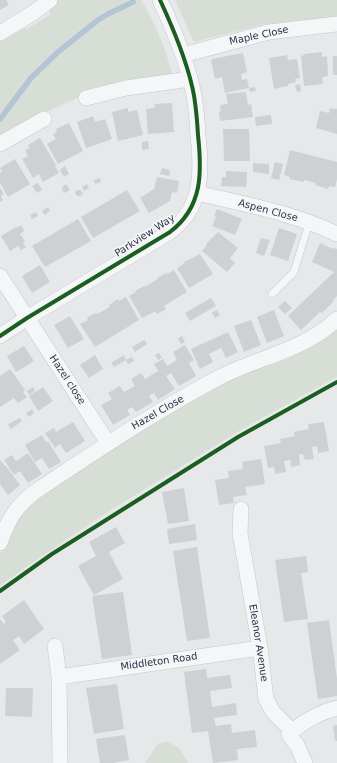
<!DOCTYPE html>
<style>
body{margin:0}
canvas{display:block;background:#e6e8ea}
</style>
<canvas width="337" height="763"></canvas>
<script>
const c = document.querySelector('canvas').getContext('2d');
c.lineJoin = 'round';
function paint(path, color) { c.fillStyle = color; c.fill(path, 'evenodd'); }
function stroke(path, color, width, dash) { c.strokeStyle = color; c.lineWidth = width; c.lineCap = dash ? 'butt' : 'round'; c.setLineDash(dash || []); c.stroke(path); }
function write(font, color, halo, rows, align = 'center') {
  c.font = font + ' "DejaVu Sans",sans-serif'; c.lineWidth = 3.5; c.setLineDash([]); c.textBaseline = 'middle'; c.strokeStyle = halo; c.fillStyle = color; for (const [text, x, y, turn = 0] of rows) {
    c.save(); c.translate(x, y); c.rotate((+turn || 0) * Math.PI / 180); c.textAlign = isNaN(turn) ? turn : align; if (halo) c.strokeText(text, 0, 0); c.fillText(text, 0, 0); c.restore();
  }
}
paint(new Path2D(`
 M57,0H141C156,24 166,50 173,77L84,95L42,114L0,139V39L19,27L27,29L50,15V7Z
 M175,0H337V17L265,24L194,42Z
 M337,325V377L249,425L200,455L100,517L29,565L0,586V554L5,548L9,533L28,503L199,394L256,368L271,365L289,358L304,350Z
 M166,741L179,748L188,763H145L157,745Z`), '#d6ded6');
stroke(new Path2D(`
 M0,119L31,78L58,52L98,20L108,14L133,2`), '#b4c4d5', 5.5);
paint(new Path2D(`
 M0,0H6L9,5L0,10Z
 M322,52V57L327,56L328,76L322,77L323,84L304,86L301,56L304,55V54Z
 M243,53L247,72L241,74L242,80L247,79L249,88L225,93L222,77L215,79L211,61L212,59Z
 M287,55L288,60L297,59L300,78L295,79L296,82L288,84V86L274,89L269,58Z
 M333,56H337V75H333Z
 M300,84L301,91L297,92L295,85Z
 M255,87L256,91L250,92L249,88Z
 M246,92L248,105L251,104L253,117L220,121L219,112L221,111L220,105L228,104L226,94Z
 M172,103L174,132L148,134L146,109L155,108L154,104Z
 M128,108V112L137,110L143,135L118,141L112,112Z
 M330,108L337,109V134L316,128L320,111L329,113Z
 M271,115L272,124L256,126L255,117Z
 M93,116L95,122L105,119L112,139L86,148L77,122Z
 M69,123L83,151L58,164L47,144L56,139L53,134L57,132L56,129Z
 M223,129H249L250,161H224Z
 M40,138L56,165L55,166L59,173L43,182L39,174L33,178L22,159L28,156L25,150L30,148L28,145Z
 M148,141L149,149L142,150V142Z
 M290,150L337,162V179L335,187L329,186L328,189L315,185L316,183L304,180V182L289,179L290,177L284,175Z
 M15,159L30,184L8,197L0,183V173L2,172L0,168Z
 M275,162L283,164L279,180L271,178Z
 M253,163L269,164V174L253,172Z
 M65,166L69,174L64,177L60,170Z
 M162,168L170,170L169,176L160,174Z
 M226,171L247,172L246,187L221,186L222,177H226Z
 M157,177L179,181L177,193L172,192L170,201L149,213L140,198L154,189Z
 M100,178L101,182L95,184L94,180Z
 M38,183L42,190L37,193L32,186Z
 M66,184L70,190L64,193L62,190L63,186Z
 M87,184L89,188L84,191L82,187Z
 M0,188L4,194L1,196L3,200L0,202Z
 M77,190H80L83,193L81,196H77L75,193Z
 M127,190L140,211L93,238L81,217Z
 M48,207L50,211L45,215L42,211Z
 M217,209L242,219L235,235L212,226L216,217L214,216Z
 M36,212L38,216L32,219L30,215Z
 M78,219L91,241L45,267L32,246Z
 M21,225L24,231L20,234L25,241L23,243L26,247L21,250L18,246L10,251L1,236L16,227L17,228Z
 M279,228L297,234L288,261L270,255Z
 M218,232L238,248L230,258L235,263L227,272L202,251L207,245L206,244Z
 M261,238L270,240L264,256L256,253Z
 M320,243L333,249L334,248L337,249V296L333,300L334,301L322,313L320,312L301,330L288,316L334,272L312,262Z
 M200,254L213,274L189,288L177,268L185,263L184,262Z
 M40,265L50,282L32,293L22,276Z
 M174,270L187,292L164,306L166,309L157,314L156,311L142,318L129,296L136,292L135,291L144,286L145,287L158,279L157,278L166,273L167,274Z
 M126,297L139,320L95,347L80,324L88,320L87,318L91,315L96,313L97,314L110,307L109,305L118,299L119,301Z
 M211,298L216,306L190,321L185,313Z
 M285,301L292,308L285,314L278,307Z
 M217,310L220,315L215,318L212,312Z
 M274,310L284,336L267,343L257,317Z
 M70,316L84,339L68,348L54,325Z
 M251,320L261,345L244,352L234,326Z
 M228,332L238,352L226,358L221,348L209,354L213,362L200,369L191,349Z
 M182,336L185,342L181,344L178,339Z
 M144,340L147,344L135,352L132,347Z
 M185,345L194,360L189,363L196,376L179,386L171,373L166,376L175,389L158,400L154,393L149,396L153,402L136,412L132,407L127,410L130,415L113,425L101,405L112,399L108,393L120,386L124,392L135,386L131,379L141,373L145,379L158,371L154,364L163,359L167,366L177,360L173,352Z
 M24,346L34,361L16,372L7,356Z
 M159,353L162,358L158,360L155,355Z
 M95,355L103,369L89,378L80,365Z
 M124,355L126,360L114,367L111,363Z
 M132,357L134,361L128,364L126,360Z
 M10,369L25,390L23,392L27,397L18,403L14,398L0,407V376Z
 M33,387L35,391L29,395L27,391Z
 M43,387L53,401L38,411L29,396Z
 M32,409L34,413L29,417L26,413Z
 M20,418L22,421L11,429L8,424Z
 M73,422L85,441L66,453L60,444L55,448L45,433L54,428L56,432Z
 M324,422L329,451L318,453L317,446L312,447L314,459L305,460L303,454L299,455L300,465L291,467L290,460L284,461L286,472L275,474L274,467L268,468L264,446L281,443L280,439L295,436L294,432L309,429L308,424Z
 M42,435L46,442L48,441L61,462L49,469L42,458L35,462L25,445Z
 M28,453L42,474L28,483L20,471L14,475L4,460L12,455L16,461Z
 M261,459L265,484L245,487L247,495L233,497L234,503L219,505L215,480L229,478L228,471L243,469L242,462Z
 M0,460L5,466H6L20,485L8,495L0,484Z
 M184,488L189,521L168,524L162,492Z
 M195,524L197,540L169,544L167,529Z
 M116,527L125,543L109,552L123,579L94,595L78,566L96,556L89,542Z
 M197,547L210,638L187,641L173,551Z
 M306,556L308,572L301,573L308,619L284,622L275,560Z
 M123,592L132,655L102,659L92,596Z
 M24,600L44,629L24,644L19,636L13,640L20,650L0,664V619L4,624L6,622L2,616Z
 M329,620L337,679V696L318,699L307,623Z
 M206,669L207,678L230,675L232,688L210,691L212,707L236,703L237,715L214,718L216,726L231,724L232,733L255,730L257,747L237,749L238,760L213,763L208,731L192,733L184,672Z
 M117,684L124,729L94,734L86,688Z
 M6,688H33L32,717L5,716Z
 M337,725V741H335L333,726Z
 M125,735L129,760L113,763H100L96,739Z`), '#ced0d3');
const service = new Path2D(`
 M272,294L294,272L309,223`);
const minor = new Path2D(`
 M0,33L33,13L50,0
 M183,55L269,32L337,24
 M86,98L126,88L190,79
 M0,144L44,119
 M197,193C244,204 294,213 337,234
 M0,276L108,443
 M0,336L27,318L170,232C203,207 202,172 198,135C197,118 196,102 192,86C185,56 173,28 160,0
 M241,509L240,533L260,648L266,699L273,712L292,731L289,735L297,745L305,763
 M0,543C8,519 17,504 39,489C98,450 157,410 220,377C259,357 305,350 337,319
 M55,646L59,677L60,763
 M59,677L260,648
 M292,731C306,720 319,712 337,708`);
stroke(service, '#c4c6c8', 8);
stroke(minor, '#c4c6c8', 16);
stroke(service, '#f5f6f7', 7);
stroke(minor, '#f5f6f7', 15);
stroke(new Path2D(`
 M0,336L27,318L170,232C203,207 202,172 198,135C197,118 196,102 192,86C185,56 173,28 160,0
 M0,591L52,554L238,437L337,382`), '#1b5e20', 4);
write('10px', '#2b3445', '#f4f6f9', [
 ["Maple Close",259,36,-12],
 ["Aspen Close",268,211,15],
 ["Parkview Way",145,236,-33],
 ["Hazel close",67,380,57],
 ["Hazel Close",158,413,-30],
 ["Eleanor Avenue",258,643,81],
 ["Middleton Road",159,662,-8]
]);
</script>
